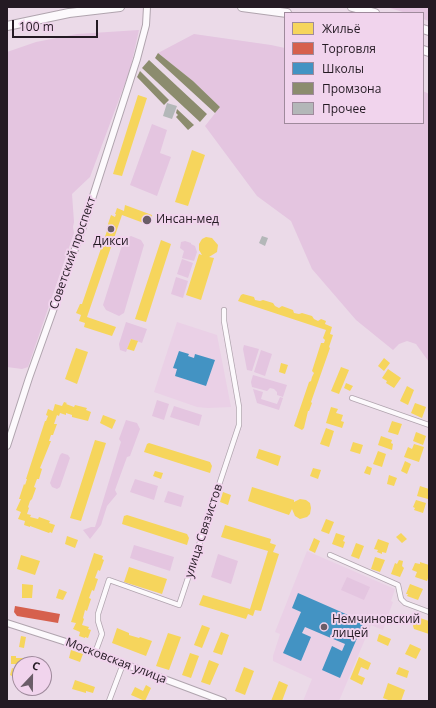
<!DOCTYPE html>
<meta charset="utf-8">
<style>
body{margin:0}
#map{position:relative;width:436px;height:708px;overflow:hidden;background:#ebdae8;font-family:"Open Sans",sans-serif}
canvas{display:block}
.frame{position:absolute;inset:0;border:8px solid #241a23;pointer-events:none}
.legend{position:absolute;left:284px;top:12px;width:140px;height:112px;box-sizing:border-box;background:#f1d4ed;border:1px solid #9f8a9c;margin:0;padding:5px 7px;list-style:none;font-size:12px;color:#241a23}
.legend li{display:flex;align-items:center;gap:8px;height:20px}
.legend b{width:20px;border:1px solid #9f8a9c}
.north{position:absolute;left:12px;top:656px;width:40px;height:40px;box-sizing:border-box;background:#f1d4ed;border:1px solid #9f8a9c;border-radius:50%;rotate:22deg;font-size:11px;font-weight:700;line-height:16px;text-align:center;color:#241a23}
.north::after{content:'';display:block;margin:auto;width:14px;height:18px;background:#6a5d68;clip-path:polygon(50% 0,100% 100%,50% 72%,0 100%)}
.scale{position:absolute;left:12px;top:20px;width:86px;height:18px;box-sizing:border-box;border:2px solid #241a23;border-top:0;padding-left:5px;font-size:12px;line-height:14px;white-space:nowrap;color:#241a23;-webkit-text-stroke:3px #f1d4ed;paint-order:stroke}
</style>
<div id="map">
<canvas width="436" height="708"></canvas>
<div class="frame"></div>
<ul class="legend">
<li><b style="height:11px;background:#f6d55c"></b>Жильё</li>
<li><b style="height:11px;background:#d6604d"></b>Торговля</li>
<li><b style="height:11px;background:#4393c3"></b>Школы</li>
<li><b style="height:11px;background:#8c8c6e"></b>Промзона</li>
<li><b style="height:11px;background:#b3b7b8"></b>Прочее</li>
</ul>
<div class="north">С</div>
<div class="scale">100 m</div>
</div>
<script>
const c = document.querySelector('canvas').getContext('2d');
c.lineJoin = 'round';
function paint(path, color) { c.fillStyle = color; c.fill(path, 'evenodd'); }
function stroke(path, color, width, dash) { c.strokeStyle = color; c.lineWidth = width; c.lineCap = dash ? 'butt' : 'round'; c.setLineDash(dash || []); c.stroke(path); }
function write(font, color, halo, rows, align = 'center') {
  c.font = font + ' "Open Sans",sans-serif'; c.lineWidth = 4; c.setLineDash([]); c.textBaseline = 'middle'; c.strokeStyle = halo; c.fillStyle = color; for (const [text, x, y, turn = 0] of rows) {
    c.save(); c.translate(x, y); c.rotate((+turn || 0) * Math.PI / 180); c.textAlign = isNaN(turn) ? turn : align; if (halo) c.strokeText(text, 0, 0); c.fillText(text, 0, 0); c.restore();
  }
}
paint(new Path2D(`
 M177,322L217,335L231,407L207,408L197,407L154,392Z
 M307,551L395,589L391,601L393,602L383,630L371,625L339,701H303L312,679L273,661V656L280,634L275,632Z`), '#ead0e6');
paint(new Path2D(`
 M387,7H429V21L423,19V13H406Z
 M139,30L130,70L90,177L72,194L74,222L73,227L74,233L28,367L22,369L7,367V52L36,42L77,34Z
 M194,34L271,45L285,48V123H423V91L429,94V362L416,344L407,341L399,344L393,350L356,320L312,269L291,221L257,196L205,126L220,107L193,81L158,53Z
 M152,124L167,130L160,153L171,157L157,196L130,185Z
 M131,236L141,240L144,245L124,313L119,316L106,310L103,305L124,239Z
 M185,241L191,243V244L195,246L197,252L194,261L182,258L184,251L180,248L181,242Z
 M182,259L193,263L188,278L177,274Z
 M176,277L188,281L183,298L171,294Z
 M126,322L147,329L142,343L131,339L126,352L120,350L119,344Z
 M244,345L259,349L252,371L247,370L243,349Z
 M261,350L272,354L265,376L254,372Z
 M253,375L287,385L283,397L277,395V392L274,389L270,388L267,391L252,387L251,382Z
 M253,389L263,392L261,399L277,404L280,397L283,398L279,410L257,403Z
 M157,400L169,404L164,420L152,416Z
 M174,406L202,415L199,426L170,417Z
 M126,420L137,423L140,429L130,456L127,457L115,490L117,494L107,506L101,525L90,539L83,530L91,527H95L121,442L119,439Z
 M62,453L68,455L70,458L60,487L57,489L52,487L50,483L60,455Z
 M135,479L158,486L154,500L130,492Z
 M168,491L184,496L181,507L164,502Z
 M134,545L174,557L170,571L130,558Z
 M218,554L238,561L231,584L211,577Z
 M347,577L370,587L364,600L341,590Z`), '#e4c5e0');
paint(new Path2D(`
 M138,95L147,98L122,176L113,174Z
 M192,150L205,155L188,206L175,202Z
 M125,205L152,215L149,225L122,215L87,317L116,327L112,336L84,327L85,323L79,321L81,315L76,313L80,304H82L109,225L108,224L111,215L115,217L116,214H115L117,208L124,211Z
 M206,237L212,238L218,245L217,252L209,257L214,258L201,300L186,295L199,254L202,255L199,250V244L202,239Z
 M161,240L171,244L146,322L135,319Z
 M243,294L254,297L255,300L260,301L263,300L273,303L275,306L279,308L282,306L293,310L294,313L299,314L302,313L312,316L314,319L318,321L321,319L326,321L325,324L332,327L330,334L333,335L329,347L330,348L311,402L312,403L309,411H308L304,428L302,430L294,426L309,382L311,381L312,377L314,373L312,371L321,343H324L325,340L323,338L326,330L238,301L241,295Z
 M131,339L138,341L134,351L127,349Z
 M76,348L88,352L77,384L65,379Z
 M384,358L390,363L384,371L378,366Z
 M281,363L288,365L285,374L279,372Z
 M341,367L349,370L339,394L331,391Z
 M388,369L401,378L394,388L386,383L387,381L382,378Z
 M346,383L353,386L350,391L344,388Z
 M407,386L414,390L408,405L400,401Z
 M64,402L67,403L66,404L74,407L75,405L87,408L86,410L91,412L88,421L72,417V415L66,413V415L60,413L59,416L57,415L54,424H57L53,435H51L49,441H51L40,468L42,469L39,479H37L34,487L36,488L32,499L30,501L28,507L29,508L27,514L31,515L30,517L38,519L39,517L50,521L49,523L55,525L52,533L50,532L49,533L30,526V527L24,525L25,521L18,519L21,512L16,510L21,499H19L24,484L25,485L27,479H26L45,421H46L48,416L46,415L48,409L53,411L55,404L62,406Z
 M415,403L426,407L422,418L411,413Z
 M331,407L338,409L336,413L343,415L341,421L344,422L342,428L326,423Z
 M103,415L116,420L112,429L100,423Z
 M392,421L402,424L398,435L388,432Z
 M326,428L334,431L329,447L320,444Z
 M416,432L426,436L423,445L413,441Z
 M381,436L392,440L391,443L393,444L392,450L378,445Z
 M95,440L106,443L81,521L70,518Z
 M353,442L363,445L360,454L350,451Z
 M149,443L210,462L212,466L210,473L144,452L147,444Z
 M414,444L424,447L419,462L404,457L408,447L412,449Z
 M259,449L281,456L278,466L256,458Z
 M378,451L386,454L382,467L373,464Z
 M405,461L411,464L407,474L401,471Z
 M367,466L372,468L370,475L364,473Z
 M313,468L321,470L318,479L310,476Z
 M155,471L163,473L161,479L153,476Z
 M389,475L397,478L394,486L387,484Z
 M420,486L429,489L428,499L417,496Z
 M252,487L294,500V502L300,499L306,500L310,503L311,508L310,514L307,517L300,519L295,516L292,509L289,515L248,501Z
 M223,492L231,495L228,505L220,502Z
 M416,500L426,503L423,513L414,510L415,508L413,507Z
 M127,515L187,534L189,538L187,545L122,524L124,516Z
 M326,519L334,522L329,534L321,531Z
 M225,525L271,539L270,543L276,545L273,552L279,554L261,611L255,610L253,616L248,614L246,619L199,605L203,595L250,609L268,551L221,537Z
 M336,533L345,536L343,541L345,542L343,548L332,544Z
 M401,533L407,539L402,543L396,537Z
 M67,536L78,540L75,548L65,544Z
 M314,538L320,541L315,553L309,550Z
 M378,539L389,543L386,553L382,552V554L377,552L378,550L374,549Z
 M356,543L364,546L359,559L351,556Z
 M94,553L103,556L102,559L104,560L100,571L98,570L95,578L98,579L94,591L92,590L89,598L91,599L87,611L85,610L83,618L84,619L82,625L89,627L88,629L91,630L88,638L85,637V638L79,636L80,632L73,629L76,623L71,622Z
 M21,555L40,561L35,575L17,569Z
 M375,557L385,560L380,572L371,569Z
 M399,560L403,561L402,566L404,568L400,577L391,574L395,563L397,564Z
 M420,562L429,565V576L427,581L415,577L417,572L412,570L415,563L420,564Z
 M129,567L167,579L162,594L124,582Z
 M22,584L33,585L32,598H22Z
 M410,584L423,589L418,600L407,596L408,594H406Z
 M59,589L67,592L63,600L56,598Z
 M420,618L429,621V634L414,629L413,626L414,622L417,620L419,621Z
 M202,625L210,628L202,648L194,645Z
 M117,628L129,633V635L139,638L140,637L152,641L146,656L112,643Z
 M221,632L229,635L222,655L213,652Z
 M168,633L181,637L169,670L156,666Z
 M379,634L391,639L388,646L377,641Z
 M21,636L26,637L24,648L19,647Z
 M410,644L421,649L416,659L405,654Z
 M71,650L83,654L80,662L69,658Z
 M190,653L199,656L191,678L182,675Z
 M11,656H16V658H23V664H11Z
 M359,657L371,663L368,670L361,667L358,675L365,678L362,685L350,679Z
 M209,660L219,664L210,685L201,682Z
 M244,667L254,671L245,695L235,691Z
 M399,667L409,671L407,678L396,674Z
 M12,668L20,671V685L13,682L14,677L10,675Z
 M75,680L95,687L93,693L86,691V693L72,689Z
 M279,681L288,685L282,701H271Z
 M388,683L405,690L401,701H391L383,698Z
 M146,685L151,688L145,701L131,695L135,687L143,691Z`), '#f6d55c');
paint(new Path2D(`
 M15,606L60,614L58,623L17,616L14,612Z`), '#d6604d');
paint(new Path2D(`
 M179,351L189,354L188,356L194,358L195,354L215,360L206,386L175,376L177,369L173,368Z
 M298,593L364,622L340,678L322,670L332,646L342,651L345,644L305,627L302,633L311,637L301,661L283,653L301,612L292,608Z`), '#4393c3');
paint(new Path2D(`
 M158,53L193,81L220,107L215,113L155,58Z
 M149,60L207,114L200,122L142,68Z
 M140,71L169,100L164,105L137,77Z
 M177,109L194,125L188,130L176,117L178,115L176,113Z`), '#8c8c6e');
paint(new Path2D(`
 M167,103L177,106L172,119L163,116Z
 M262,236L268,238L265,246L259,243Z`), '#b3b7b8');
const street = new Path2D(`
 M352,398L429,425
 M330,555L398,585L401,599L405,603L429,612
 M95,653L102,634L98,621V614L109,580L179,605L239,425V407L224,321V310
 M109,701L123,664`);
const secondary = new Path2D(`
 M7,446L29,378L85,221L137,59L146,25L147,7
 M7,623L63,641L223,701`);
const highway = new Path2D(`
 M242,7L287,13
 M352,7L375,13
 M7,26L69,13L120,7
 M423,29L429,31
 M423,50L429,52`);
stroke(street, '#b0a4ae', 6);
stroke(secondary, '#b0a4ae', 8);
stroke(highway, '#b0a4ae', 10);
stroke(street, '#fcf9fc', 4.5);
stroke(secondary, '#fcf9fc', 6);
stroke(highway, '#fcf9fc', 8);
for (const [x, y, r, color] of [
 [147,220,5,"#6a5d68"],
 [111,229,4,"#6a5d68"],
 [324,627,4,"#6a5d68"]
]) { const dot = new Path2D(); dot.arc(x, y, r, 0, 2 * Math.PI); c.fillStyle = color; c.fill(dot); stroke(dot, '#f1d4ed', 1.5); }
write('12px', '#241a23', '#f1d4ed', [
 ["Инсан-мед",156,220],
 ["Дикси",111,242,"center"],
 ["Немчиновский",332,620],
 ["лицей",332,634]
], 'left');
write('12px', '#241a23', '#f1d4ed', [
 ["Советский проспект",73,253,-71],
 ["улица Связистов",204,531,-72],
 ["Московская улица",116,661,21]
]);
</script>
